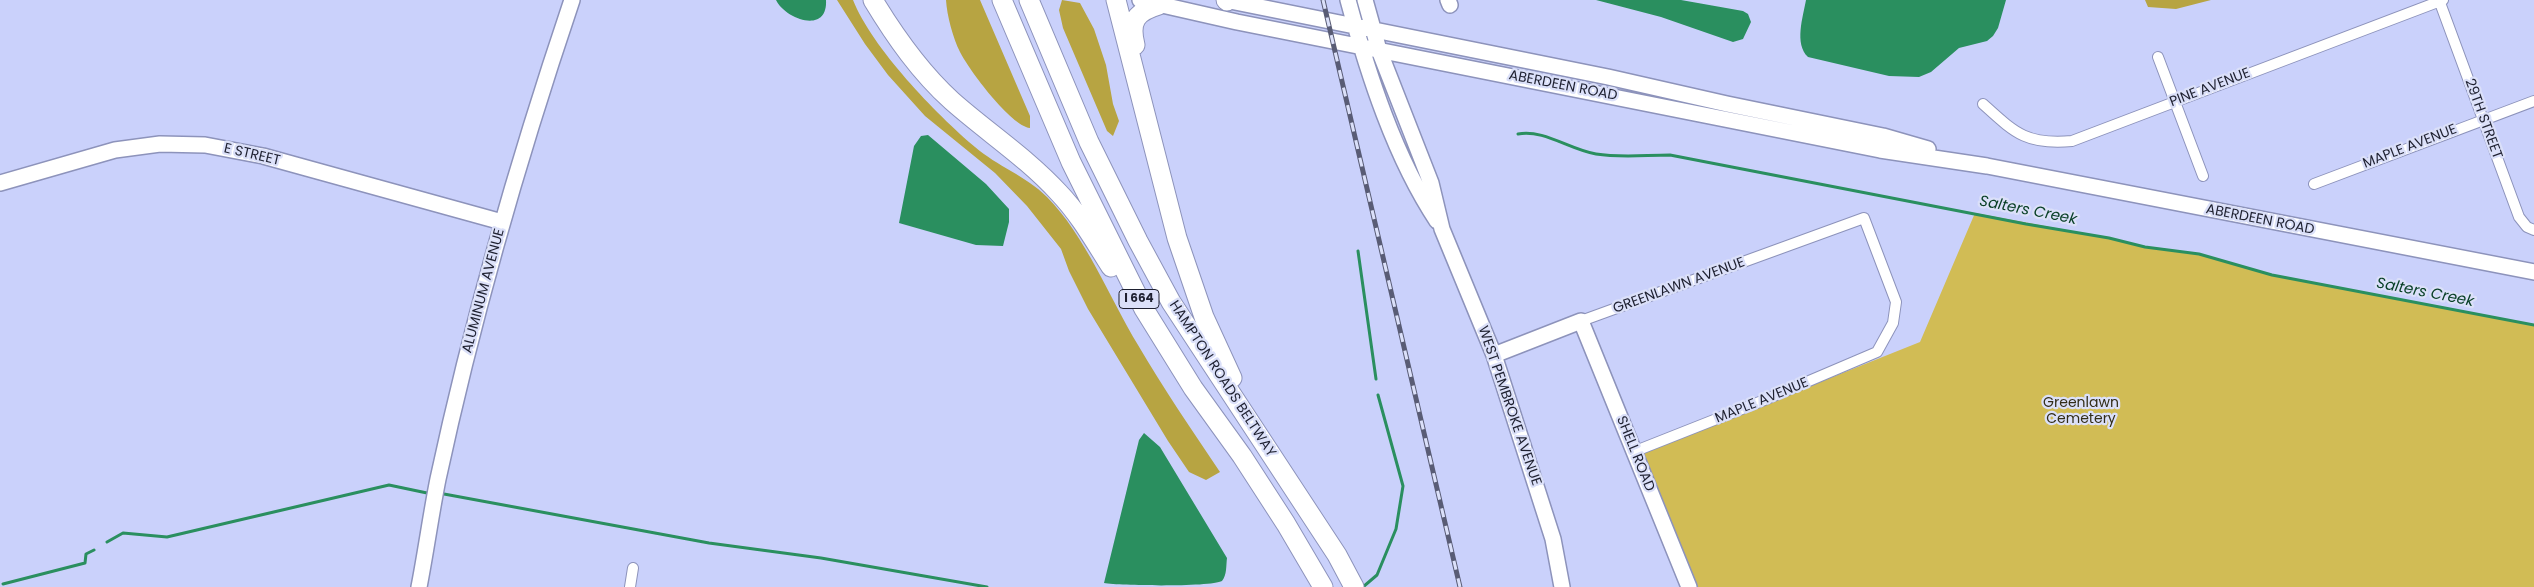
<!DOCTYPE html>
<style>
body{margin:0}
canvas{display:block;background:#cad1fb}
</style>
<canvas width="2534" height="587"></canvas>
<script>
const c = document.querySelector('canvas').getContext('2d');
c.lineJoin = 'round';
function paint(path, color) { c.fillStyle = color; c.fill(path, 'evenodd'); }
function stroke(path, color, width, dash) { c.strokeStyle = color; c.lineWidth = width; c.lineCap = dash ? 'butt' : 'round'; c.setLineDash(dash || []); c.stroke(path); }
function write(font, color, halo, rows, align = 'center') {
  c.font = font + ' Poppins,sans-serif'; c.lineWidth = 4.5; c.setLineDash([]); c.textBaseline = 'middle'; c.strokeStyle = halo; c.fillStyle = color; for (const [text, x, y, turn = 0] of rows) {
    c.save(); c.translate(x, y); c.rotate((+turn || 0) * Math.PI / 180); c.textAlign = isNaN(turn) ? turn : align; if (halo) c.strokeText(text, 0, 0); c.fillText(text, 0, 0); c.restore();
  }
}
paint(new Path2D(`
 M1975,213L2109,238L2145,247L2199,254L2272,275L2534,325V587H1695L1640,454L1920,342Z`), '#d1bc55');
paint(new Path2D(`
 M837,0H853C872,48 936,114 975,147C997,166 1026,176 1047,197C1085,235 1110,299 1138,345C1163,388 1192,430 1220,472L1206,480L1189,472L1168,441L1088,309L1069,271L1061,249L1027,206L995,173L925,116L888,75L865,44Z
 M946,0H980L1030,116V128C1011,126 969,70 960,52C953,38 947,16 946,0Z
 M1062,0L1080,3L1094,29L1106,65L1113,104L1119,121L1113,136L1107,131L1063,28L1059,10Z
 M2145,0H2211L2176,9L2148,7Z`), '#b7a442');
paint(new Path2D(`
 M776,0H826C828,35 785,19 776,0Z
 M1596,0H1681L1743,11L1748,14L1751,22L1743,39L1733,42L1661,17Z
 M1806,0H2006L1998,28L1993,36L1987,41L1959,48L1931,72L1919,77L1889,76L1808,57C1794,44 1803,17 1806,0Z
 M928,135L986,184L1009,209V222L1003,246L976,245L899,223L914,146L921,136Z
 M1144,433L1160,447L1227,558C1226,565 1227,575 1222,581C1211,587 1122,586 1104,583L1139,440Z`), '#2a8f5f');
stroke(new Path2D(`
 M1518,134C1544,129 1570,150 1596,154C1621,158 1645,155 1670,155L2026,224L2109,238L2145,247L2199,254L2272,275L2534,325
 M1358,251L1376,379
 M444,494L709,543L821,558L987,587
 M107,542L123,533L167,537L389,485L427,493
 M3,584L85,563L86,554L94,550
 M1363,587L1377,575L1396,529L1403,486L1378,395`), '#2a8f5f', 3);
const street = new Path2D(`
 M2439,0L2519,217L2527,227L2534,230
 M2158,57L2203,176
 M1983,104C2015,133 2026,145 2072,141L2443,0
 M2314,184L2534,101
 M1581,321L1864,218L1896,302L1893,323L1877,352L1762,401L1633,452
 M630,587L633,568`);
const secondary = new Path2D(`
 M1140,0L1237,22L1880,150L1987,166L2534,272
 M1225,0L1608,77L1727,104L1883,136L1928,149
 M1348,0C1368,74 1395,158 1437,221
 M1365,0L1379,50L1431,183L1442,229L1494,355L1553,539L1562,587
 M1448,0L1450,5
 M0,183L115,150L160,144L205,145L263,156L502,222
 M1494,355L1581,321L1689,587
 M419,587C426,551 431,514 438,479C473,316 519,157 572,0`);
const highway = new Path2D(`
 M873,0C896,38 920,72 952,101C987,132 1027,158 1059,193C1080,215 1095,242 1111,267
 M1002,0L1071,162L1144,309L1193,388L1242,456L1286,524L1323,587
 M1029,0L1089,142L1138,241L1171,302L1337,555L1354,587
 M1116,0L1177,238L1204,317L1232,378
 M1226,0L1227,1
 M1135,45C1129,21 1136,12 1159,5`);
stroke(street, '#8d93bb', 12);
stroke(secondary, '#8d93bb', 18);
stroke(highway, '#8d93bb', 21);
stroke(street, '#fff', 10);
stroke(secondary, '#fff', 15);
stroke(highway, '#fff', 19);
const rail = new Path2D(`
 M1323,0L1460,587`);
stroke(rail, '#595c75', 5);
stroke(rail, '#dbe0f9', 3, [9]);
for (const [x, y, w] of [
 [1139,299,40]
]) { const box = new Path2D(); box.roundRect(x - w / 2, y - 9.5, w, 19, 4); c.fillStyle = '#dbe0f9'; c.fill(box); stroke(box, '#1e2030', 1); }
write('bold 12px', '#1e2030', null, [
 ["I 664",1139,299]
]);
write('14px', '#1e2030', '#dbe0f9', [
 ["ABERDEEN ROAD",1563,86,11],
 ["PINE AVENUE",2210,88,-21],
 ["29TH STREET",2483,119,70],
 ["MAPLE AVENUE",2410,147,-21],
 ["E STREET",252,155,13],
 ["ABERDEEN ROAD",2260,220,11],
 ["GREENLAWN AVENUE",1679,286,-20],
 ["ALUMINUM AVENUE",484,291,-75],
 ["HAMPTON ROADS BELTWAY",1222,379,57],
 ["MAPLE AVENUE",1762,401,-22],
 ["WEST PEMBROKE AVENUE",1509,406,71],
 ["SHELL ROAD",1635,454,68]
]);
write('14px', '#322d18', '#dbe0f9', [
 ["Greenlawn",2081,403],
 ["Cemetery",2081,419]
]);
write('italic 15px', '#0a4128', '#dbe0f9', [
 ["Salters Creek",2028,211,11],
 ["Salters Creek",2425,293,11]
]);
</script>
